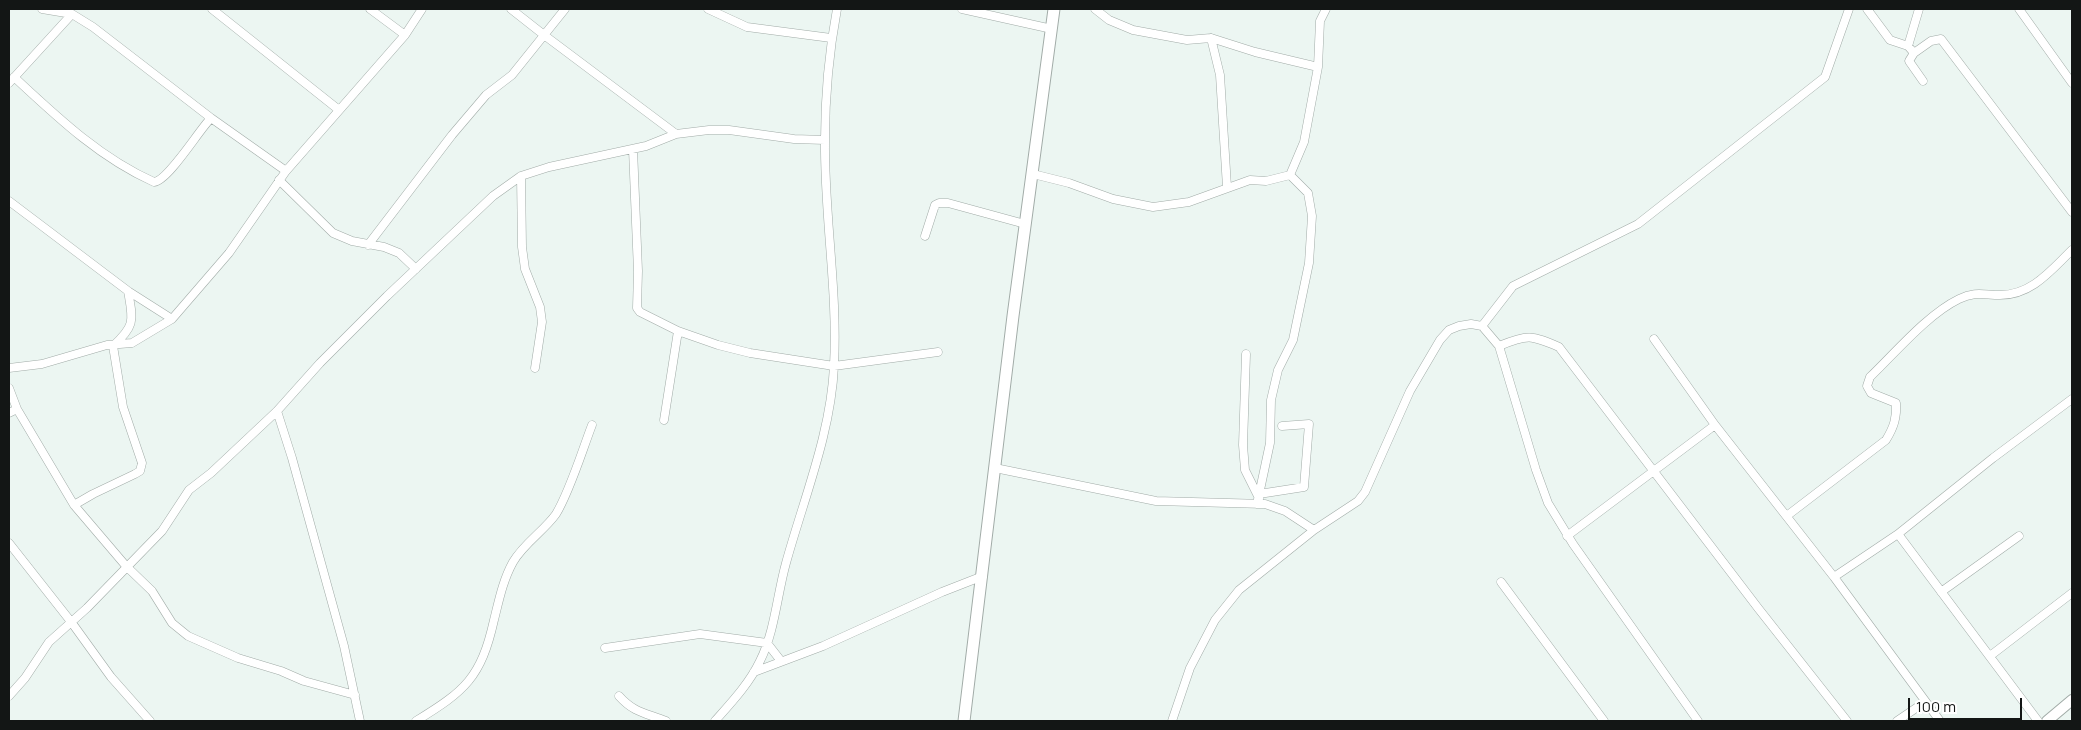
<!DOCTYPE html>
<style>
body{margin:0}
#map{position:relative;width:2081px;height:730px;overflow:hidden;background:#ecf6f2;font-family:Manrope,sans-serif}
canvas{display:block}
.frame{position:absolute;inset:0;border:10px solid #131615;pointer-events:none}
.scale{position:absolute;left:1908px;top:698px;width:114px;height:22px;box-sizing:border-box;border:2px solid #131615;border-top:0;padding-left:6px;font-size:15px;line-height:18px;white-space:nowrap;color:#131615;-webkit-text-stroke:4px #fff;paint-order:stroke}
</style>
<div id="map">
<canvas width="2081" height="730"></canvas>
<div class="frame"></div>
<div class="scale">100 m</div>
</div>
<script>
const c = document.querySelector('canvas').getContext('2d');
c.lineJoin = 'round';
function stroke(path, color, width, dash) { c.strokeStyle = color; c.lineWidth = width; c.lineCap = dash ? 'butt' : 'round'; c.setLineDash(dash || []); c.stroke(path); }
const minor = new Path2D(`
 M42,9L72,14L93,27L211,118
 M212,9L339,110
 M370,9L405,35
 M511,9L544,35L676,134
 M708,9L747,27L831,38
 M962,9L1052,29
 M1095,9L1109,20L1133,30L1187,40L1211,38L1255,52L1318,67
 M1867,9L1890,40L1908,46L1914,53L1931,41L1941,39L2072,212
 M2019,9L2072,83
 M1211,38L1220,75L1227,187
 M1908,46L1919,9
 M1914,53L1909,61L1923,81
 M9,83L72,14
 M633,149L638,271L637,308L640,312L678,331L718,345L750,353L834,366L938,352
 M286,171L405,35L422,9
 M1033,174L1069,183L1113,199L1153,207L1189,202L1250,180L1266,181L1290,175L1308,193L1312,216L1309,263L1293,340L1278,370L1271,400L1270,443L1257,504
 M1290,175L1304,142L1318,67L1320,21L1326,9
 M521,176L522,247L525,269L540,307L542,322L535,368
 M279,180L333,233L352,241L384,247L399,253L416,269
 M9,201L128,291L172,319L229,253L286,171L211,118C199,130 168,181 154,182C100,158 57,117 14,77
 M925,236L935,205L939,203H948L1025,224
 M368,245L452,135L486,95L512,75L565,9
 M1482,326L1513,286L1638,224L1825,77L1849,9
 M1654,339L1715,425L1834,577L1940,721
 M113,346C136,325 133,320 128,291
 M1499,346C1528,334 1531,335 1559,347L1758,608L1847,721
 M1246,354L1243,445L1245,470L1259,498
 M9,368L42,364L107,345L132,343L172,319
 M9,388L17,409L9,413
 M17,409L74,505L126,566L152,591L172,623L188,636L238,658L281,671L304,681L355,695
 M277,411L292,458L344,646L360,721
 M664,420L678,331
 M995,468L1156,501L1265,504L1285,511L1314,530L1358,501L1365,492L1410,391L1440,340L1449,330L1459,326L1471,324L1482,326L1499,346L1536,470L1548,503L1573,544L1698,721
 M1259,494L1304,487L1309,424L1282,426
 M74,505L93,494L135,474L140,471L142,463L123,407L113,346
 M1788,515L1886,440C1894,427 1897,417 1896,403L1871,393L1867,386L1870,377C1896,352 1928,314 1959,299C1975,291 1984,295 2000,295C2032,295 2051,270 2072,250
 M1898,534L2038,721
 M1567,536L1715,425
 M9,543L72,623L111,677L150,721
 M1834,577L1898,534L1993,458L2072,399
 M1501,582L1604,721
 M1941,592L2019,536
 M605,648L700,634L767,643L781,661
 M1990,656L2072,593
 M754,672L823,646L942,592L983,576
 M9,696L25,678L49,642L87,608L162,531L189,490L211,473L277,411L320,363L387,296L493,196L521,176L549,167L646,146L676,134L709,130H729L794,139L825,140
 M619,696C634,713 646,713 666,721
 M416,721C465,691 481,678 494,620C499,600 503,580 513,562C524,543 544,531 556,514C570,491 582,451 592,425
 M715,721C731,703 749,684 760,661C775,631 777,595 786,563C804,498 831,433 834,366C838,290 824,215 825,140C825,96 829,52 837,9
 M1172,721L1190,668L1215,620L1239,590L1314,530
 M1897,721L1925,702`);
const secondary = new Path2D(`
 M2047,721L2072,700`);
const primary = new Path2D(`
 M964,721L1013,316L1054,9`);
stroke(minor, '#a1aba7', 9);
stroke(secondary, '#a1aba7', 12);
stroke(primary, '#a1aba7', 13);
stroke(minor, '#fff', 8);
stroke(secondary, '#fff', 10);
stroke(primary, '#fff', 11);
</script>
